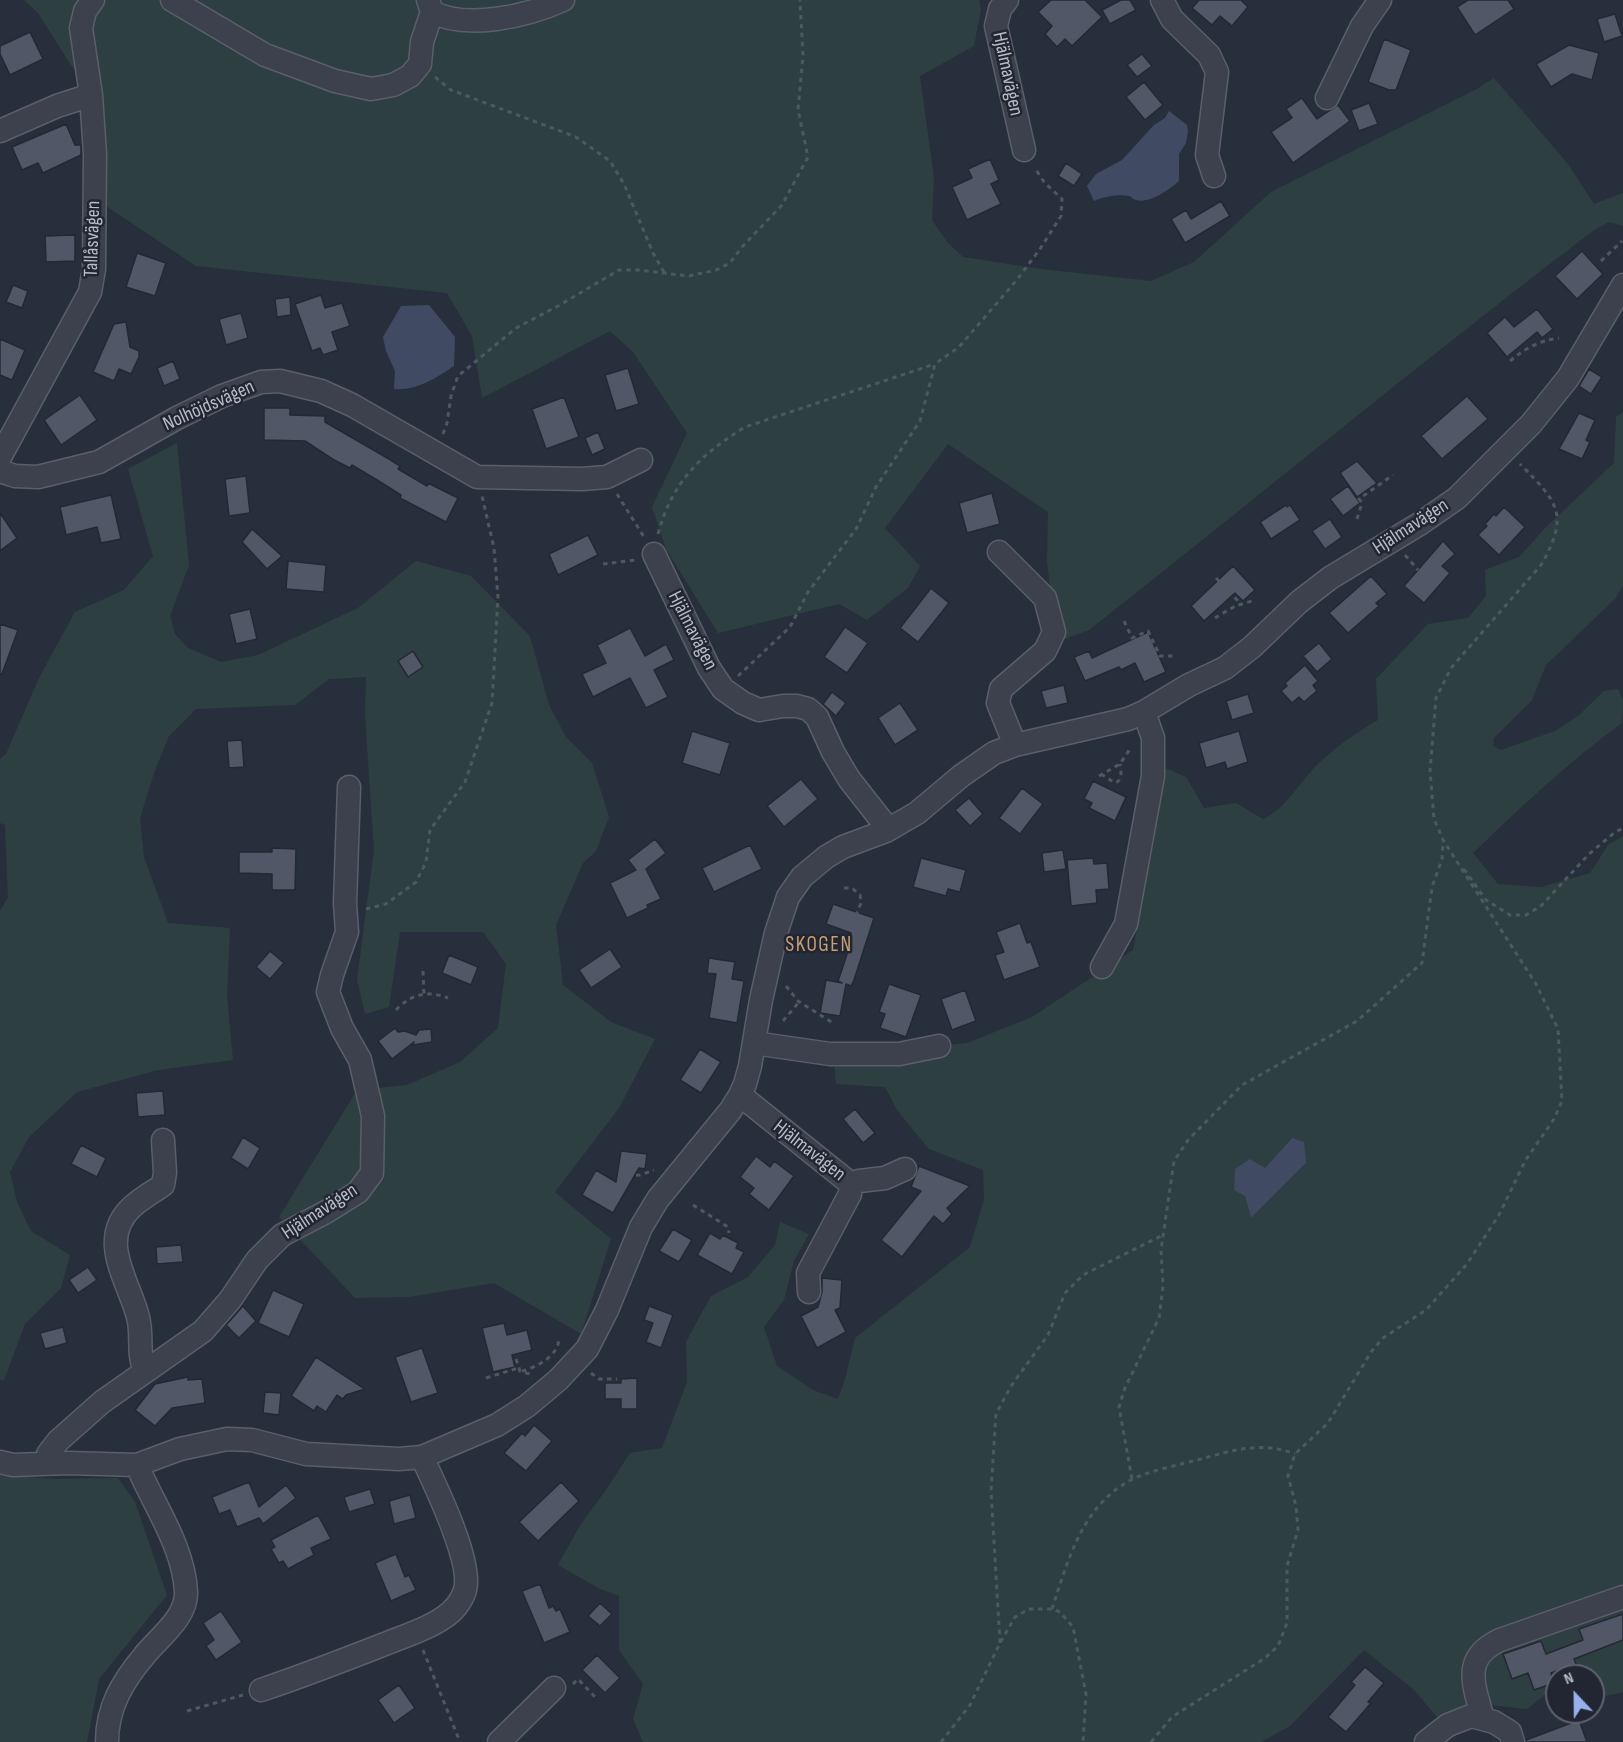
<!DOCTYPE html>
<meta charset="utf-8">
<style>
body{margin:0}
#map{position:relative;width:1623px;height:1742px;overflow:hidden;background:#282f3c;font-family:"Sofia Sans Condensed",sans-serif}
canvas{display:block}
.north{position:absolute;left:1545px;top:1664px;width:60px;height:60px;box-sizing:border-box;background:#212632;border:2px solid #5d626e;border-radius:50%;rotate:338deg;font-size:16px;font-weight:700;line-height:24px;text-align:center;color:#b8bcc7}
.north::after{content:'';display:block;margin:auto;width:21px;height:27px;background:#99b1eb;clip-path:polygon(50% 0,100% 100%,50% 72%,0 100%)}
</style>
<div id="map">
<canvas width="1623" height="1742"></canvas>
<div class="north">N</div>
</div>
<script>
const c = document.querySelector('canvas').getContext('2d');
c.lineJoin = 'round';
function paint(path, color) { c.fillStyle = color; c.fill(path, 'evenodd'); }
function stroke(path, color, width, dash) { c.strokeStyle = color; c.lineWidth = width; c.lineCap = dash ? 'butt' : 'round'; c.setLineDash(dash || []); c.stroke(path); }
function write(font, color, halo, rows, align = 'center') {
  c.font = font + ' "Sofia Sans Condensed",sans-serif'; c.lineWidth = 5; c.setLineDash([]); c.textBaseline = 'middle'; c.strokeStyle = halo; c.fillStyle = color; for (const [text, x, y, turn = 0] of rows) {
    c.save(); c.translate(x, y); c.rotate((+turn || 0) * Math.PI / 180); c.textAlign = isNaN(turn) ? turn : align; if (halo) c.strokeText(text, 0, 0); c.fillText(text, 0, 0); c.restore();
  }
}
paint(new Path2D(`
 M24,0H979L981,10L974,46L920,76L934,178L932,220L948,243L963,257L1041,269L1151,281L1194,262L1271,192L1475,90L1494,78L1568,164L1594,204L1623,193V226L1609,222L1594,230C1423,360 1258,497 1089,630L1057,642L1047,561L1048,512L948,444L885,528L920,566L908,588L867,620L839,604L718,633L666,549L652,507L687,433L633,352L610,331L482,398L472,336L447,293L196,266L100,202L102,86L72,67L38,13Z
 M1623,412V585L1616,598L1546,665L1532,700L1494,738L1493,746L1501,750L1555,731L1578,716L1604,691L1618,689L1623,700L1622,723C1568,762 1521,807 1473,853L1498,884L1541,887L1590,873L1608,845L1623,836V1692L1606,1696L1593,1686V1676H1557V1685L1527,1709L1472,1703L1437,1717L1413,1689L1364,1650L1290,1726L1261,1742H643L633,1719L643,1684L619,1650V1596L600,1589L558,1565L579,1527L608,1487L630,1453L662,1448L687,1382L686,1342L711,1296L748,1277L775,1245L780,1222L809,1234L794,1261L784,1300L764,1327L777,1366L813,1390L838,1399L845,1379L855,1338L970,1247L984,1200L983,1170L929,1149L897,1110L885,1087L836,1084L834,1058L967,1043L1032,1017L1133,950L1155,835L1150,820L1163,767L1186,777L1204,808L1236,803L1263,819C1284,810 1297,787 1312,770C1331,750 1354,734 1378,720L1376,679L1428,624L1468,618L1486,596L1485,570L1519,557L1546,527L1614,463L1616,417ZM1292,1138L1306,1163L1251,1218L1245,1196L1265,1168Z
 M177,443L189,565L170,616L175,634L188,648L221,662L258,655L358,608L416,561L471,576L530,636L549,705L566,737L592,763L609,817L596,851L583,863L556,925L563,985L611,1022L655,1039L619,1108L555,1192L611,1239L581,1334L494,1283L409,1297L355,1298L279,1217L357,1090L407,1085L460,1062L498,1028L506,964L483,932H400L389,1007L365,1014L357,980L374,850L365,715L366,677L329,679L295,705L196,709L169,736L154,773L140,818L144,857L168,923L230,928L227,996L233,1060L158,1070L77,1092L29,1137L10,1172L17,1202L31,1231L70,1255L61,1288L25,1324L4,1380H0V911L8,897L5,825L0,823V759L6,754L39,678L75,612L124,590L153,556L128,469Z
 M0,1475L53,1479L118,1478L135,1502L167,1595L99,1679L87,1742H0Z`), '#2e3f41');
paint(new Path2D(`
 M1169,111L1187,125L1188,131L1186,143L1179,154V181C1170,189 1150,204 1136,200C1129,198 1135,197 1128,196C1118,194 1103,197 1094,201L1087,186L1096,174L1122,160L1154,125L1165,118Z
 M429,305L455,337L454,366C436,378 417,391 394,389L395,371L386,351L383,337L401,306Z
 M1292,1138L1304,1142L1306,1163L1251,1218L1245,1196L1234,1190L1235,1169L1250,1159L1265,1168Z`), '#404b63');
const building = new Path2D(`
 M1051,0H1085L1102,17L1072,46L1065,39L1057,47L1045,34L1052,26L1038,12Z
 M1121,0H1130L1136,10L1110,24L1102,10Z
 M1199,0H1241L1248,7L1232,26L1220,16L1212,25L1192,8Z
 M1468,0H1508L1514,9L1475,35L1457,7Z
 M1615,14L1622,36L1604,42L1597,19Z
 M30,32L43,59L10,75L0,54V46Z
 M1384,39L1411,50L1396,90H1389L1368,82Z
 M1569,45L1599,53L1592,80L1572,74L1551,87L1536,64Z
 M1142,54L1152,66L1137,77L1127,65Z
 M1144,82L1163,105L1145,120L1126,97Z
 M1302,98L1317,119L1338,105L1350,121L1293,163L1271,132L1292,118L1286,109Z
 M1369,103L1378,124L1359,131L1351,110Z
 M66,124L75,145H81V155L43,173L38,163L22,170L12,147Z
 M990,159L999,180L991,184L1001,204L967,220L952,187L972,178L968,169Z
 M1066,163L1082,174L1074,186L1058,176Z
 M1221,201L1230,216L1185,243L1171,219L1186,210L1191,219Z
 M75,235V261L46,262L45,236Z
 M1582,251L1603,274L1577,299L1555,276Z
 M137,253L166,263L155,296L126,287Z
 M13,285L28,291L22,308L6,302Z
 M321,295L325,308L342,303L350,326L332,332L338,350L323,355L320,348L312,351L295,304Z
 M290,297L291,315L277,317L275,299Z
 M1537,309L1553,329L1542,338L1537,332L1507,357L1487,333L1505,317L1514,327Z
 M241,313L248,338L226,345L219,319Z
 M126,322L130,347L139,351V357L131,374L119,369L114,381L93,372L114,324Z
 M0,339L25,350L12,380L0,375Z
 M173,361L180,379L164,386L157,368Z
 M628,368L639,404L616,411L605,375Z
 M1589,369L1602,377L1591,394L1579,386Z
 M80,395L97,420L61,445L44,420Z
 M1467,396L1488,419L1442,459L1421,436Z
 M564,397L579,437L546,449L532,409Z
 M264,408H290V415L325,416V422L389,459L400,466L398,469L427,486L428,483L458,498L446,522L400,498L401,495L377,480L352,465L350,468L334,460L305,441L264,440Z
 M1579,413L1595,420L1586,440L1590,442L1582,459L1559,449Z
 M598,432L605,449L592,455L585,438Z
 M1357,461L1377,483L1357,497L1340,473Z
 M246,476L250,513L229,516L225,479Z
 M1348,486L1360,503L1343,516L1330,499Z
 M992,493L1000,524L967,533L959,503Z
 M111,495L121,539L101,543L97,527L66,535L60,507Z
 M1286,505L1287,507L1290,505L1300,520L1271,539L1260,522Z
 M1504,507L1525,527L1499,555L1478,535L1487,526L1485,524L1494,514L1496,516Z
 M0,513L17,538L0,551Z
 M1330,519L1342,537L1325,549L1312,531Z
 M252,529L282,556L267,569L242,542Z
 M588,535L598,555L558,575L549,554Z
 M1443,541L1455,554L1442,566L1450,573L1424,603L1404,586Z
 M288,561L326,565L324,592L286,589Z
 M1233,566L1255,590L1243,601L1235,593L1204,621L1191,606Z
 M1371,576L1387,594L1376,603L1379,606L1348,633L1329,613Z
 M931,588L949,603L918,642L900,628Z
 M250,609L257,639L236,644L229,614Z
 M0,624L18,630L2,674H0Z
 M845,627L868,643L847,673L824,657Z
 M630,628L645,656L666,644L674,660L654,670L668,697L646,708L630,678L593,697L582,674L606,663L597,645Z
 M1148,632L1166,672L1144,682L1135,663L1121,670L1119,667L1085,681L1074,657L1089,651L1092,658Z
 M1319,643L1332,659L1317,672L1303,656Z
 M413,651L423,667L408,677L398,661Z
 M1305,665L1318,681L1313,685L1317,691L1304,702L1299,697L1292,703L1281,691L1287,686L1285,683Z
 M1064,685L1068,703L1046,708L1041,691Z
 M832,692L846,703L836,716L823,704Z
 M1248,694L1254,713L1232,720L1226,701Z
 M900,703L918,730L895,745L878,718Z
 M692,731L730,743L720,775L682,763Z
 M1239,731L1248,762L1227,769L1225,762L1206,768L1199,743Z
 M242,740L244,767L229,768L227,741Z
 M801,779L818,799L784,827L767,806Z
 M1093,781L1126,797L1115,821L1089,808L1092,803L1084,799Z
 M1022,788L1043,804L1020,834L999,818Z
 M969,798L983,814L970,826L955,810Z
 M655,839L666,853L646,869L661,899L647,905L648,908L627,918L610,883L636,870L628,860Z
 M750,845L762,869L714,892L702,868Z
 M272,848L296,849L295,890H272V874L239,873V852H272Z
 M1063,850L1066,869L1044,872L1042,853Z
 M921,858L966,870L960,892L948,889L946,896L913,887Z
 M1093,858L1094,864L1107,863L1109,889L1096,890L1097,903L1071,906L1067,860Z
 M833,904L874,918L854,980L851,986L846,984L840,1016L820,1013L826,980L842,983L838,981L851,942L848,941L851,933L826,924Z
 M1020,923L1027,943L1031,942L1040,967L1004,980L995,955L1004,952L996,932Z
 M610,949L622,967L591,988L579,970Z
 M270,951L284,963L270,979L256,967Z
 M449,955L478,967L471,985L442,973Z
 M709,958L735,962L732,979L744,981L737,1023L709,1018L716,974L707,973Z
 M889,984L921,995L906,1037L880,1028L885,1014L879,1012Z
 M965,990L976,1021L952,1030L941,999Z
 M395,1028L398,1032L405,1031L416,1035L419,1030L431,1029L432,1042L413,1045L414,1042L392,1059L378,1041Z
 M700,1049L721,1062L701,1093L680,1080Z
 M163,1091L165,1115L138,1117L136,1093Z
 M855,1109L875,1133L863,1143L843,1119Z
 M243,1137L260,1148L248,1169L231,1158Z
 M81,1145L106,1158L97,1177L71,1164Z
 M621,1151L647,1154L645,1169L639,1168L613,1213L582,1195L596,1170L616,1182Z
 M756,1156L770,1167L774,1161L794,1176L769,1210L749,1194L754,1188L740,1177Z
 M919,1166L970,1186L947,1208L952,1214L943,1224L934,1216L902,1257L881,1240L921,1191L911,1187Z
 M673,1229L692,1240L679,1262L659,1251Z
 M710,1233L720,1239L723,1235L738,1243L736,1248L744,1252L732,1274L697,1255Z
 M181,1245L183,1262L157,1264L156,1247Z
 M88,1267L97,1280L78,1293L69,1280Z
 M822,1278L842,1280L840,1308L835,1310L846,1332L817,1348L801,1316L818,1307L822,1292Z
 M273,1290L304,1304L289,1337L258,1323Z
 M243,1306L256,1321L239,1338L226,1325Z
 M649,1306L673,1315L661,1348L646,1342L653,1323L644,1320Z
 M504,1323L507,1335L527,1330L532,1350L512,1355L515,1367L493,1372L482,1328Z
 M63,1327L67,1343L45,1349L40,1333Z
 M422,1348L438,1393L411,1402L395,1357Z
 M316,1357L365,1389L346,1395L343,1399L337,1395L326,1412L317,1406L314,1411L291,1396Z
 M188,1377V1380L202,1379L205,1403L172,1408L155,1426L135,1410L155,1384Z
 M637,1378V1409H621V1399H605V1383H621V1379Z
 M265,1392L281,1393L279,1415L263,1413Z
 M534,1425L552,1441L526,1471L504,1453L522,1433L525,1436Z
 M249,1482L259,1507L286,1485L296,1498L263,1524L259,1518L237,1527L230,1510L219,1514L212,1497Z
 M561,1482L579,1501L538,1541L519,1522Z
 M370,1489L375,1504L349,1512L344,1497Z
 M410,1495L416,1518L394,1524L389,1501Z
 M318,1515L331,1539L311,1548L314,1555L288,1569L283,1561L279,1563L271,1549L275,1547L271,1540Z
 M396,1554L405,1577L409,1575L416,1590L391,1601L375,1563Z
 M540,1584L549,1608L553,1606L556,1611L560,1609L570,1632L544,1643L522,1591Z
 M600,1603L612,1614L600,1626L588,1616Z
 M221,1611L242,1642L216,1660L206,1646L214,1640L203,1623Z
 M1623,1614V1640L1574,1659L1576,1664L1551,1673L1554,1683L1534,1690L1528,1673L1512,1679L1503,1654L1541,1641L1546,1654L1583,1640L1579,1629Z
 M597,1655L620,1678L605,1693L582,1670Z
 M1365,1667L1384,1683L1368,1702L1371,1703L1346,1732L1328,1717L1355,1685L1351,1682Z
 M399,1685L415,1708L394,1723L378,1700Z
 M1579,1720L1587,1742H1526V1740Z`);
paint(building, '#525767');
stroke(building, '#232834', 1.5);
const minor = new Path2D(`
 M172,0L265,55L335,81L371,89L393,85L410,76L420,64L422,42L432,12
 M428,0L432,12C467,30 528,16 563,0
 M1007,0L1000,9L996,26L1024,150
 M1162,0L1172,19L1209,55L1217,72L1207,155L1214,176
 M91,95L81,28L85,11L93,0
 M1327,98L1362,26L1380,0
 M0,131L57,106L91,95L95,154L94,269L90,292L0,457
 M0,471L15,476L38,477L99,462L177,418L222,396L261,382L280,381L321,391L352,405L477,477L582,479L607,477L641,460
 M999,552L1045,598L1054,632L1045,651L1001,689L998,703L1015,745
 M654,554L709,668L723,689L743,703L759,710L783,706H797L808,709L817,717L833,752L849,779L882,821L886,831
 M1102,967L1126,924L1153,776V738L1144,712
 M754,1043L830,1054H899L939,1046
 M740,1095L851,1184L850,1194L808,1273L809,1292
 M851,1184L859,1181L885,1178L905,1169
 M145,1371C137,1354 143,1335 138,1317C129,1281 96,1239 133,1206C142,1198 153,1192 163,1185L165,1173L163,1140
 M0,1462L13,1465L68,1463L137,1465L180,1449L227,1439L252,1440L306,1454L399,1459L422,1457L497,1425L527,1406L558,1380L587,1349L607,1310L641,1227L658,1199L730,1111L740,1095L745,1084L750,1066L761,1000L776,933L788,897L802,877L826,857L843,847L886,831L917,813L961,776L994,753L1015,745L1128,719L1144,712L1189,685L1225,668L1252,647L1299,602L1330,578L1421,523L1457,498L1531,424L1568,378L1623,285
 M48,1463V1454L58,1441L102,1402L203,1331L230,1300L257,1260L282,1235L326,1212L358,1192L372,1173L373,1116L360,1060L342,1028L328,992L332,975L347,932L345,903L349,787
 M261,1690C303,1676 344,1660 385,1644C404,1636 426,1630 443,1618C453,1612 462,1601 465,1590C473,1562 435,1485 422,1457
 M1483,1719C1474,1685 1461,1658 1500,1640L1623,1597
 M107,1742C107,1708 122,1682 144,1656C158,1638 187,1618 186,1592C184,1547 154,1506 137,1465
 M499,1742L554,1688
 M1426,1742L1448,1725L1471,1716L1494,1722L1510,1732L1513,1742`);
stroke(minor, '#5a5f6a', 25);
stroke(new Path2D(`
 M435,77L451,90L576,137L610,161L624,184L653,253L665,274
 M1601,261L1622,241
 M1510,361C1526,348 1538,341 1559,338
 M443,434L447,423L451,396L458,376L516,328L558,306L619,270H638L689,276L716,270L730,263L742,247L782,205L808,157L798,110L803,56L800,0
 M617,494L644,537
 M1357,519L1362,503L1359,499L1393,475
 M658,534C672,482 700,455 745,427L935,364
 M1405,555L1418,570
 M603,564L636,560
 M1216,578L1240,603
 M1215,618L1235,606L1252,601
 M1124,621L1132,638L1148,631L1160,656H1174
 M738,676L790,627L808,592L856,529L876,487L920,421L935,364L959,347L1016,281L1040,249L1061,216L1062,199L1044,182L1035,168
 M1101,774L1115,783C1123,780 1121,771 1120,764
 M1099,776L1120,764L1130,749
 M1444,842L1434,819L1430,771L1436,698L1451,668L1541,565C1570,515 1558,502 1520,464
 M1464,869L1486,900L1510,915H1526L1541,906L1589,854L1614,833L1623,828
 M844,888H852L860,895L861,903L857,913
 M366,909L386,904L416,882L426,862L430,830L465,782L492,703L498,597L494,548L482,496
 M423,971L424,994
 M786,986L798,1001L833,1023
 M396,1010C411,994 428,990 448,998
 M783,1021L799,1002
 M618,1176L640,1175L654,1170
 M693,1205L728,1227L729,1233
 M516,1359L520,1371L529,1374L532,1378
 M522,1371C537,1367 558,1356 559,1339
 M591,1373L599,1379H617
 M486,1378L518,1368
 M1132,1479L1119,1407L1125,1388L1159,1318L1163,1286L1161,1250L1174,1161L1188,1140L1242,1085L1357,1021L1422,963L1432,887L1442,859L1443,842
 M1052,1609C1068,1560 1082,1506 1131,1480C1147,1471 1183,1464 1201,1459C1233,1450 1262,1441 1295,1454
 M1000,1643L991,1491L996,1414L1011,1386L1048,1335L1065,1293L1083,1275L1163,1235
 M423,1650L460,1742
 M573,1684L578,1679L595,1697
 M187,1711L243,1695
 M941,1742L970,1705L1000,1643L1015,1617L1029,1609H1052L1060,1612L1073,1627L1086,1694L1083,1742
 M1151,1742L1172,1717L1265,1658L1278,1646L1287,1623V1566L1298,1530L1296,1506L1288,1476L1295,1454L1328,1423L1371,1352L1383,1338L1426,1310L1467,1264L1499,1215L1525,1161L1554,1119L1562,1101L1558,1029L1536,984L1443,840`), '#4c5a5e', 3, [4.5, 4.5]);
stroke(minor, '#3c414d', 22);
write('20px', '#b8bcc7', '#212632', [
 ["Hjälmavägen",1007,74,78],
 ["Tallåsvägen",93,239,-88],
 ["Nolhöjdsvägen",209,406,-24],
 ["Hjälmavägen",1411,527,-33],
 ["Hjälmavägen",692,631,63],
 ["Hjälmavägen",809,1151,38],
 ["Hjälmavägen",320,1212,-33]
]);
c.letterSpacing = '1.5px';
write('21px', '#c8a073', '#212632', [
 ["SKOGEN",819,946]
]);
c.letterSpacing = '0px';
</script>
